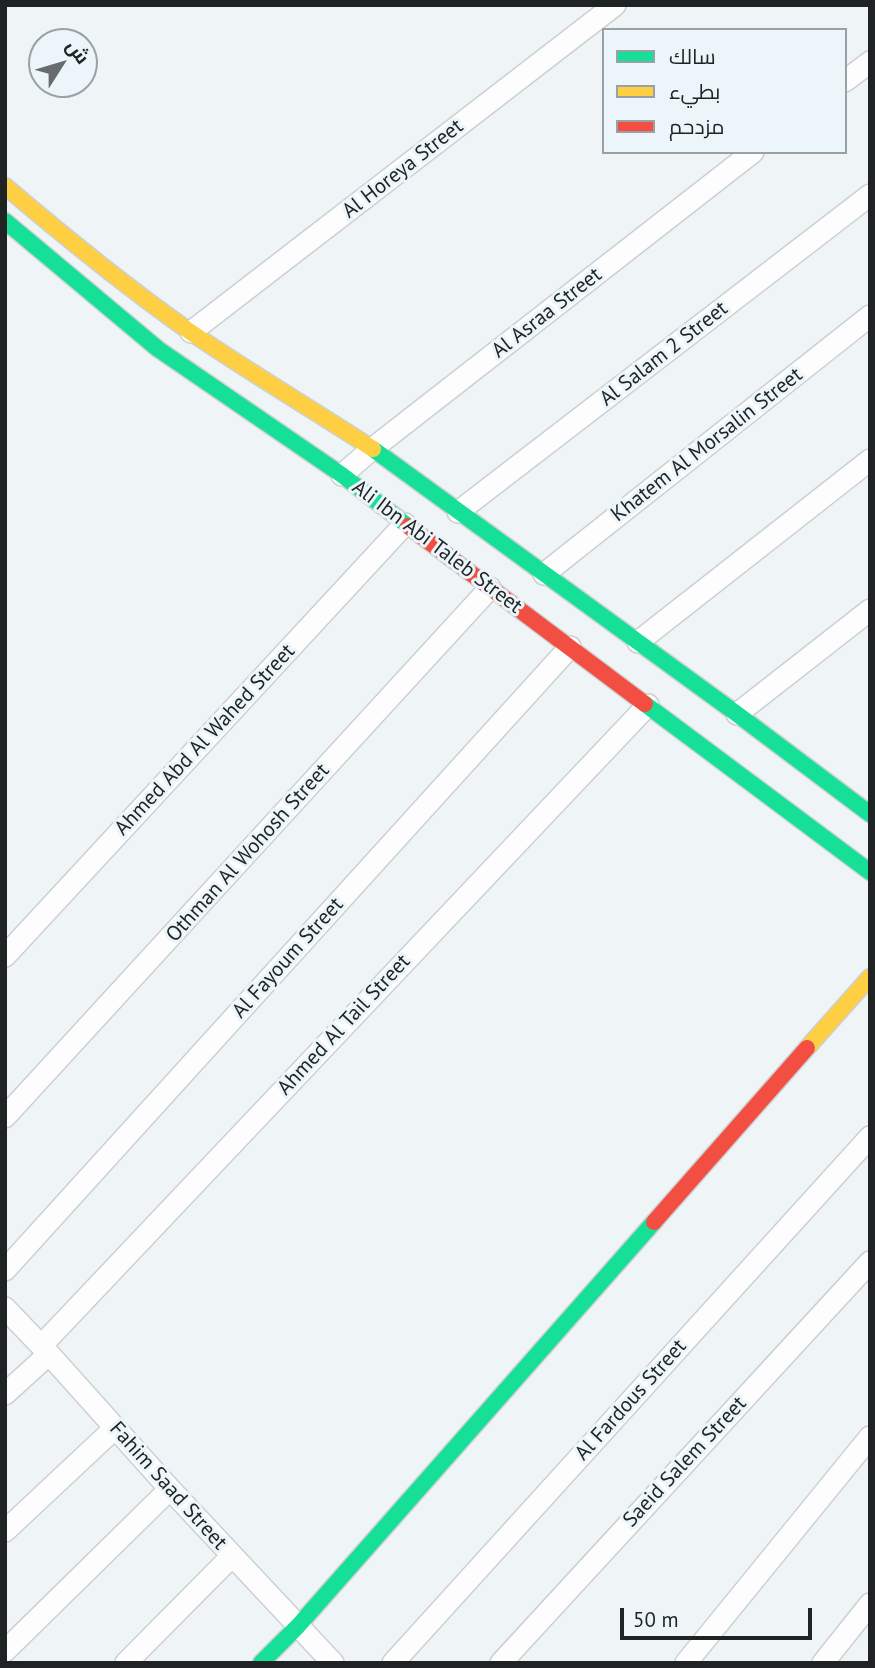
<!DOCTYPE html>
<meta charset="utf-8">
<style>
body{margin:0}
#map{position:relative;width:875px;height:1668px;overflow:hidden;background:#eff4f6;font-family:"PT Sans",Cairo,sans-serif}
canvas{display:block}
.frame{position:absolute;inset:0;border:7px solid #1f2324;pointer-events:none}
.legend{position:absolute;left:602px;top:28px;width:245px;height:126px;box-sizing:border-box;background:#ecf5f9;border:2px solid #9aa1a4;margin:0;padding:9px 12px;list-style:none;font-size:21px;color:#1f2324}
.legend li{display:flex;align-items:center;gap:14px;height:35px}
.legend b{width:35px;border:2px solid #9aa1a4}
.north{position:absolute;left:28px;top:28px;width:70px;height:70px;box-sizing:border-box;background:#ecf5f9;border:2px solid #9aa1a4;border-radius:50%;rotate:53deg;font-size:19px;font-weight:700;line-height:28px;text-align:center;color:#1f2324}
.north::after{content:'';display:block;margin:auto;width:24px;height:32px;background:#686c6e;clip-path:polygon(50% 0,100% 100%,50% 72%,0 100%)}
.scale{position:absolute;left:620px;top:1608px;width:192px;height:32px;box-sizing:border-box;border:4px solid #1f2324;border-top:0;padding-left:9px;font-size:21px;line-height:24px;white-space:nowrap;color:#1f2324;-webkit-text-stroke:5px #ecf5f9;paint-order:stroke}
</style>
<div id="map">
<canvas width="875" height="1668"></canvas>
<div class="frame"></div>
<ul class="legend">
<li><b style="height:9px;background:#16e098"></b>سالك</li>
<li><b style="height:9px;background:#ffcf43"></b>بطيء</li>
<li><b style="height:9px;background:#f24e42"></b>مزدحم</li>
</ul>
<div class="north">ش</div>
<div class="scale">50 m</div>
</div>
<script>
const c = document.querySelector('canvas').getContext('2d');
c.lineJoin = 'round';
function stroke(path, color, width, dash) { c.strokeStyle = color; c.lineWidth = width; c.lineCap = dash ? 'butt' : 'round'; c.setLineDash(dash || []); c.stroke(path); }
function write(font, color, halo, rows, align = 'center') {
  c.font = font + ' "PT Sans",sans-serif'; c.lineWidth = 6; c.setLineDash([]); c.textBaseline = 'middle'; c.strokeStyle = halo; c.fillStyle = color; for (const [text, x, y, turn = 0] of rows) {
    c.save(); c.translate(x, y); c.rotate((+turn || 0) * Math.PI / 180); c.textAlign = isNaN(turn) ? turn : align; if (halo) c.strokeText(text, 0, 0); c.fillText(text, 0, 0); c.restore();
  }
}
const street = new Path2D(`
 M845,81L870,62
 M191,332L615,5
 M342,475L372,449L753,152
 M458,512L870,195
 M544,574L870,316
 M638,642L870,460
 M737,714L870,610
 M5,956L405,524
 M5,1117L490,588
 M5,1270L570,647
 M5,1308L49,1354L170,1489L333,1663
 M41,1346L648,705
 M5,1394L49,1354
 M5,1531L115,1428
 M5,1651L170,1489
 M126,1663L232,1556
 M393,1663L870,1137
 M501,1663L870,1262
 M686,1663L870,1437
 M823,1663L870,1604`);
const fast = new Path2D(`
 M5,221L158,349L342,475L408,526
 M373,449L737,714L870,814
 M645,704L870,872
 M261,1663L298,1626L654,1222`);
const slow = new Path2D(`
 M5,186C65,237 125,286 189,331C249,372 312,409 373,449
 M807,1048L870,977`);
const jam = new Path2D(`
 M408,526L645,704
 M654,1222L807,1048`);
stroke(street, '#cdd0d2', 24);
stroke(fast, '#cdd0d2', 19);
stroke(slow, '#cdd0d2', 19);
stroke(jam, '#cdd0d2', 19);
stroke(street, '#fdfdfe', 21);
stroke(fast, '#16e098', 16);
stroke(slow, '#ffcf43', 16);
stroke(jam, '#f24e42', 16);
write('21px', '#1f2324', '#ecf5f9', [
 ["Al Horeya Street",403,169,-38],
 ["Al Asraa Street",547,313,-38],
 ["Al Salam 2 Street",664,354,-38],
 ["Khatem Al Morsalin Street",707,445,-38],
 ["Ali Ibn Abi Taleb Street",437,547,37],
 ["Ahmed Abd Al Wahed Street",205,740,-47],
 ["Othman Al Wohosh Street",248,853,-48],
 ["Al Fayoum Street",288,958,-48],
 ["Ahmed Al Tail Street",344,1025,-47],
 ["Al Fardous Street",631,1400,-48],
 ["Saeid Salem Street",685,1462,-47],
 ["Fahim Saad Street",168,1486,48]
]);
</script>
